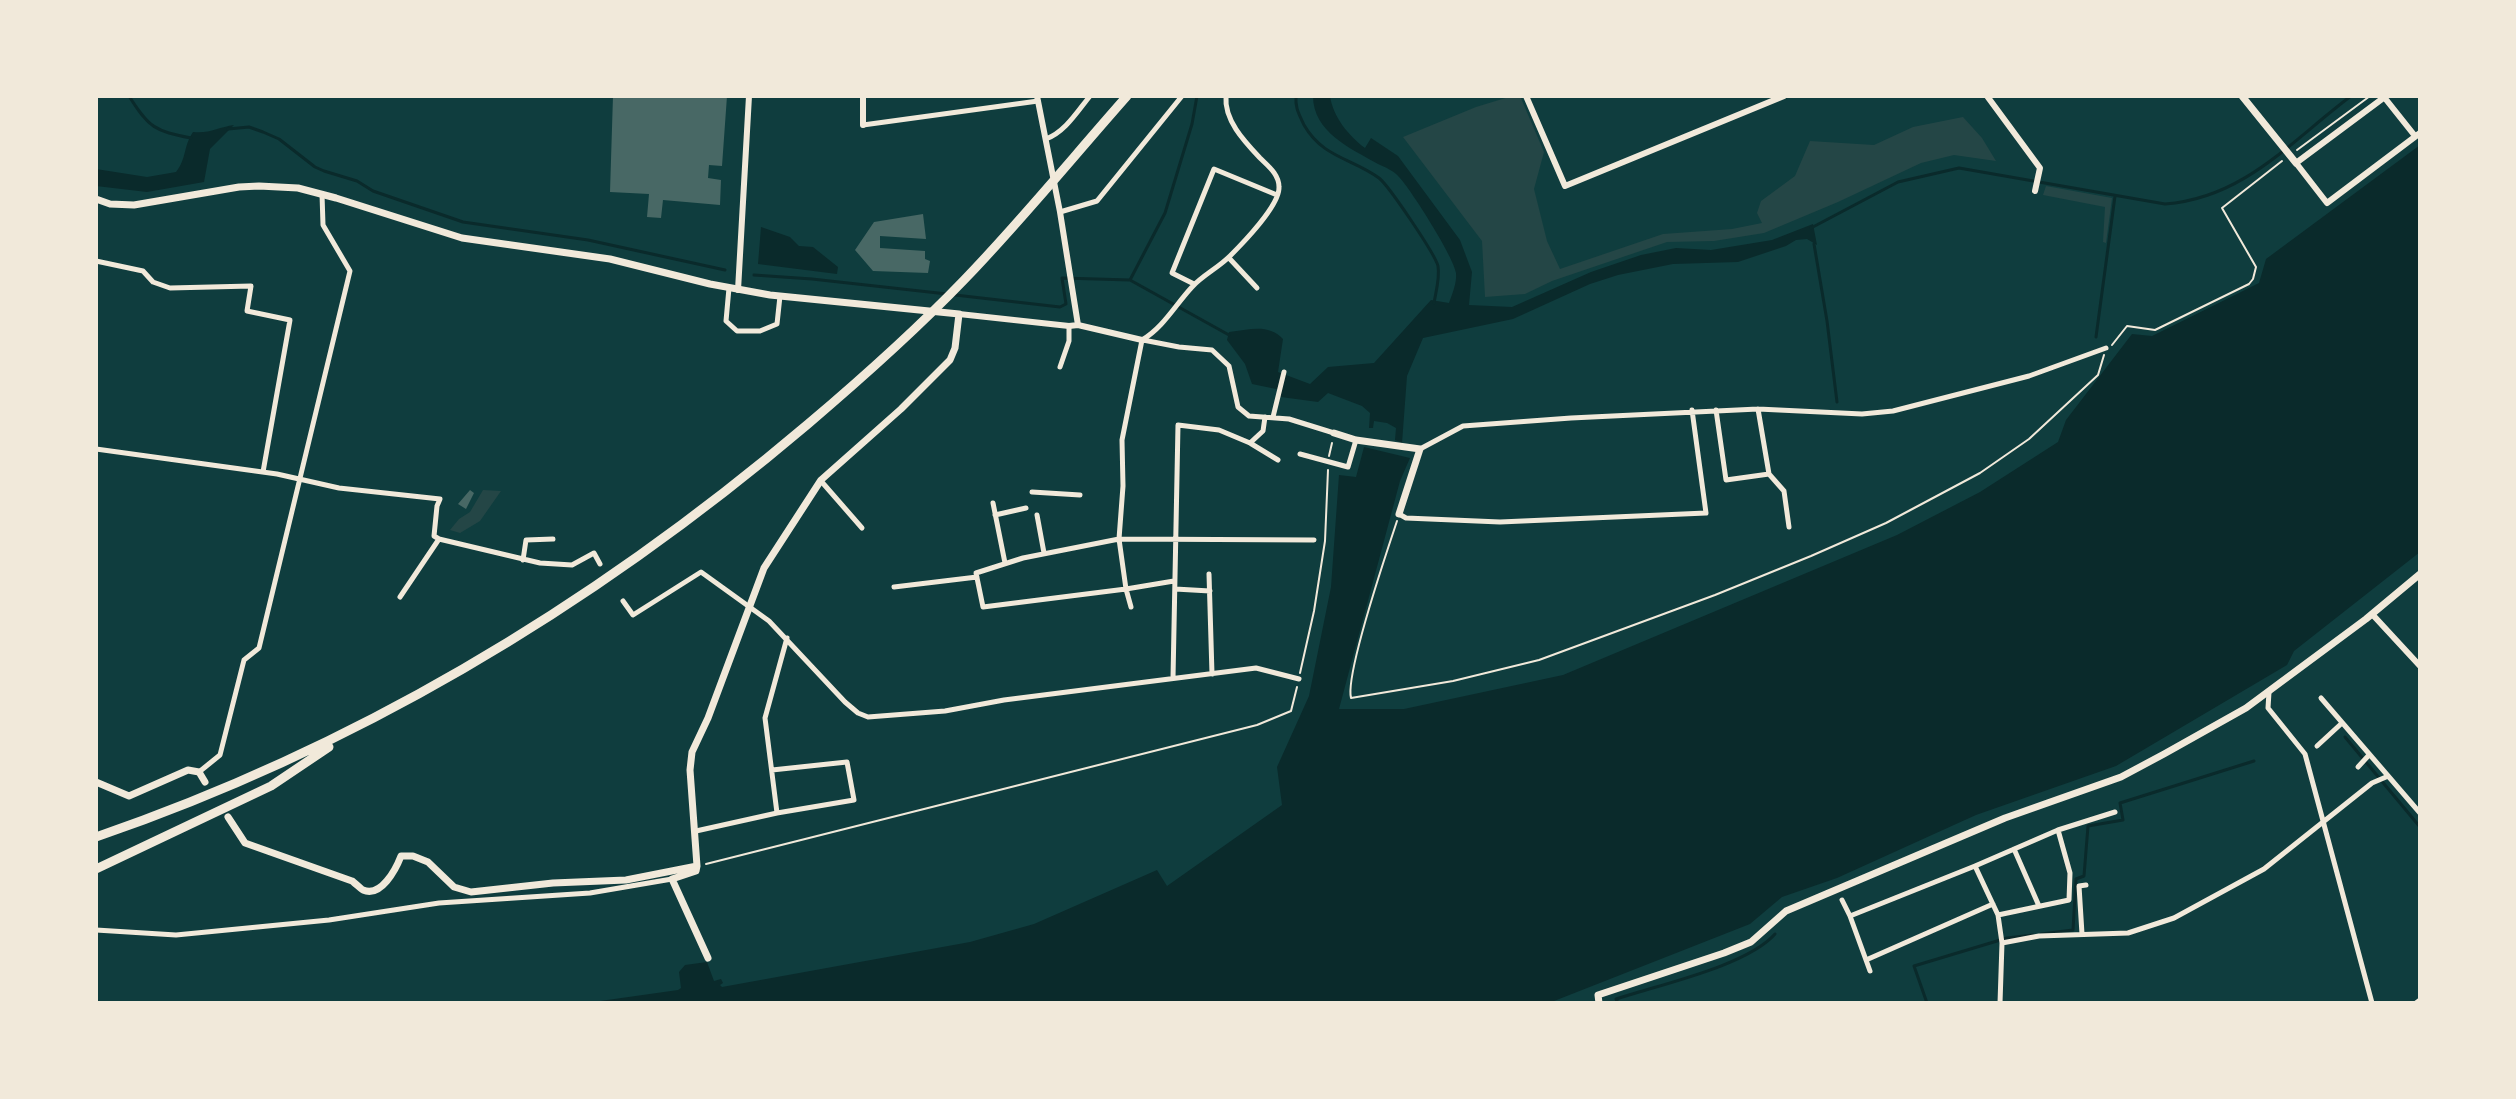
<!DOCTYPE html>
<style>
body{margin:0}
#map{position:relative;width:2516px;height:1099px;overflow:hidden;background:#0f3d3e;font-family:"Asap Condensed",sans-serif}
canvas{display:block}
.frame{position:absolute;inset:0;border:98px solid #f1e9da;pointer-events:none}
</style>
<div id="map">
<canvas width="2516" height="1099"></canvas>
<div class="frame"></div>
</div>
<script>
const c = document.querySelector('canvas').getContext('2d');
c.lineJoin = 'round';
function paint(path, color) { c.fillStyle = color; c.fill(path, 'evenodd'); }
function stroke(path, color, width, dash) { c.strokeStyle = color; c.lineWidth = width; c.lineCap = dash ? 'butt' : 'round'; c.setLineDash(dash || []); c.stroke(path); }
paint(new Path2D(`
 M1512,96H1520L1544,152L1534,189L1547,241L1560,269L1663,234L1732,229L1762,223L1757,213L1761,201L1795,176L1810,141L1874,145L1913,127L1963,117L1982,138L1996,161L1954,155L1921,163L1838,202L1764,233L1714,241L1667,242L1552,281L1525,294L1485,297L1482,241L1403,137L1476,107Z
 M2046,186L2112,198L2106,243L2103,242L2105,207L2043,195Z
 M483,490L501,491L480,521L460,533L450,530L459,519L470,512Z`), '#244646');
paint(new Path2D(`
 M1313,96H1330C1333,117 1349,136 1365,148L1371,138L1398,156L1460,240L1472,272L1469,305L1512,307L1591,272L1641,255L1676,248L1711,250L1772,240L1813,224L1817,245L1807,239L1796,240L1786,246L1738,262L1673,264L1618,275L1590,284L1513,319L1423,338L1407,376L1402,443L1395,440L1396,428L1387,423L1374,421L1373,428H1369L1370,413L1362,406L1328,393L1318,402L1281,397V390L1252,384L1245,364L1227,340L1229,332C1249,330 1268,323 1283,339L1278,372L1310,384L1328,367L1374,363L1431,300L1449,303C1452,294 1457,283 1456,273C1455,259 1410,188 1399,177C1394,171 1385,167 1378,164C1350,148 1313,132 1313,96Z
 M234,125L210,149L204,182L147,192L96,186V169L147,177L176,172C187,158 183,147 193,132C209,134 219,127 234,125Z
 M2420,145V552L2294,651L2287,665L2116,766L1976,815L1837,878L1782,897L1750,924L1549,1003H586L678,990L681,988L679,972L685,965L707,962L714,981L721,979L723,983L720,985L722,987L970,942L1034,924L1157,870L1167,886L1282,805L1277,767L1309,696L1331,587L1339,475L1356,477L1364,447L1410,458L1400,481L1339,709H1404L1563,675L1897,535L1980,492L2058,442L2066,420L2132,334L2152,336L2259,283L2266,259Z
 M761,227L790,237L799,246L813,247L838,267L837,274L758,264Z`), '#0a2a2b');
stroke(new Path2D(`
 M129,96C149,128 155,131 191,138
 M1296,96C1295,108 1299,114 1304,125C1323,158 1352,158 1379,178C1389,186 1435,254 1438,266C1440,278 1436,291 1434,303
 M228,129L249,127L263,132L279,139L315,167L324,171L357,181L373,191L463,222L588,240L725,270
 M1811,228L1898,182L1959,168L2165,204C2244,198 2291,141 2351,96
 M1814,244L1827,321L1837,402
 M754,275L812,279L947,294
 M1130,280L1165,213L1192,124L1197,96
 M955,295L1060,307L1066,304L1062,278L1130,280L1229,335
 M2096,337L2115,196
 M2345,737L2420,827
 M2041,934L2073,930L2076,879L2084,876L2088,826L2123,820L2120,803L2254,761
 M1618,1003L1616,999C1658,985 1747,966 1775,934
 M1927,1003L1914,966L2007,938L2033,935`), '#0a2a2b', 3);
paint(new Path2D(`
 M613,96H727L722,166L709,165L708,178L721,180L720,205L663,200L661,218L647,217L649,194L610,192Z
 M923,214L926,239L880,236V248L925,251V259L930,261L928,273L873,271L855,250L874,222Z
 M470,490L474,493L466,509L458,504Z`), '#486865');
stroke(new Path2D(`
 M2297,150L2370,96
 M2112,345L2127,326L2155,330L2249,284L2253,279L2256,267L2222,208L2282,161
 M1329,456L1332,443
 M1397,521C1387,551 1345,674 1351,698L1453,681L1539,660L1715,595L1811,556L1886,523L1980,473L2029,439L2098,375L2104,355
 M1300,673L1314,611L1325,541L1328,470
 M706,864L1257,725L1291,711L1297,687`), '#f1e9da', 2);
stroke(new Path2D(`
 M863,125L1038,101
 M1046,139C1065,132 1077,112 1090,96
 M1060,212L1097,201L1182,96
 M1229,258L1257,288
 M96,261L143,271L153,282L170,288L251,286L247,311L290,320L263,472
 M1194,284L1172,273L1214,169L1277,195
 M729,288L726,321L737,331H760L777,324L780,296
 M1142,340L1122,440L1123,486L1119,539L1314,540
 M1142,340C1163,328 1176,304 1192,287C1203,275 1218,268 1230,256C1242,244 1280,205 1279,187C1279,174 1268,166 1260,158C1244,141 1224,120 1226,96
 M1143,340L1179,347L1212,350L1229,366L1238,407L1249,416L1289,419L1334,433
 M1060,367L1069,341V326
 M1758,409L1769,474L1784,491L1789,527
 M1716,410L1726,480L1769,474
 M1273,417L1284,372
 M1250,443L1263,431L1265,417
 M96,449L277,474L339,488L440,499L437,506L434,536L439,539L540,563L572,565L594,553L600,564
 M1420,449L1463,426L1571,418L1758,409L1862,414L1893,411L2029,376L2106,348
 M1300,454L1348,467L1356,440
 M821,481L862,528
 M1032,492L1080,495
 M993,503L1005,563
 M1399,514L1406,518L1500,522L1706,513L1692,410
 M995,515L1026,508
 M1037,515L1044,553
 M1119,539L1126,589L983,607L976,573L1023,558Z
 M523,560L526,540L553,539
 M1209,574L1212,674
 M894,587L977,577
 M1175,589L1210,591
 M400,597L439,539
 M623,601L633,615L701,572L769,621L845,702L858,713L868,717L945,711L1004,700L1256,668L1299,679
 M1131,607L1126,589L1174,581
 M1173,678L1178,425L1219,430L1250,443L1278,460
 M2269,692L2268,708L2305,754L2372,1003
 M2321,698L2420,813
 M2317,746L2342,723
 M2358,767L2369,755
 M199,772L220,755L244,660L259,648L350,271L323,225L322,194
 M777,813L765,718L787,638
 M696,831L777,813L854,800L847,762L772,770
 M2014,849L2039,906
 M1975,866L2058,830L2115,812
 M1842,900L1850,916
 M1993,904L1866,960L1850,916L1975,866L1998,915L2002,943L2000,1003
 M1998,915L2069,900L2070,873L2058,830
 M96,930L176,935L329,920L439,903L590,893L672,879
 M2082,934L2079,886L2086,885
 M2002,943L2039,936L2128,933L2174,918L2264,869L2372,783L2386,777
 M1866,960L1870,971
 M2416,1003L2420,1000`), '#f1e9da', 5);
stroke(new Path2D(`
 M863,96V125
 M1037,96L1060,212L1078,325
 M1526,96L1565,186L1784,96
 M1987,96L2040,168L2035,191
 M2386,96L2296,163L2327,203L2420,133
 M2384,97L2415,136
 M738,290L749,96
 M959,314L1069,326L1078,325L1142,340
 M2372,614L2420,666`), '#f1e9da', 6);
stroke(new Path2D(`
 M2242,96L2296,163
 M96,199L110,204L134,205L239,187L259,186L298,188L336,198L462,238L610,259L710,284L770,295L959,314L955,348L950,360L901,409L821,480L764,568L708,718L692,752L690,770L697,866L696,871L672,879L708,958
 M1334,433L1356,440L1420,449L1399,514
 M96,782L129,796L188,770L199,772L205,782
 M228,817L245,843L352,881C354,882 362,890 363,890C381,898 396,869 401,856H413L428,862L454,887L471,892L553,883L626,880L697,866
 M1599,1003L1598,995L1724,953L1751,942L1786,911L2005,818L2121,777L2164,754L2246,708L2366,619L2420,574`), '#f1e9da', 7);
stroke(new Path2D(`
 M96,837C358,747 597,603 808,424C861,379 915,331 964,280C1021,221 1073,157 1127,96
 M96,869L271,786L329,747`), '#f1e9da', 9);
</script>
